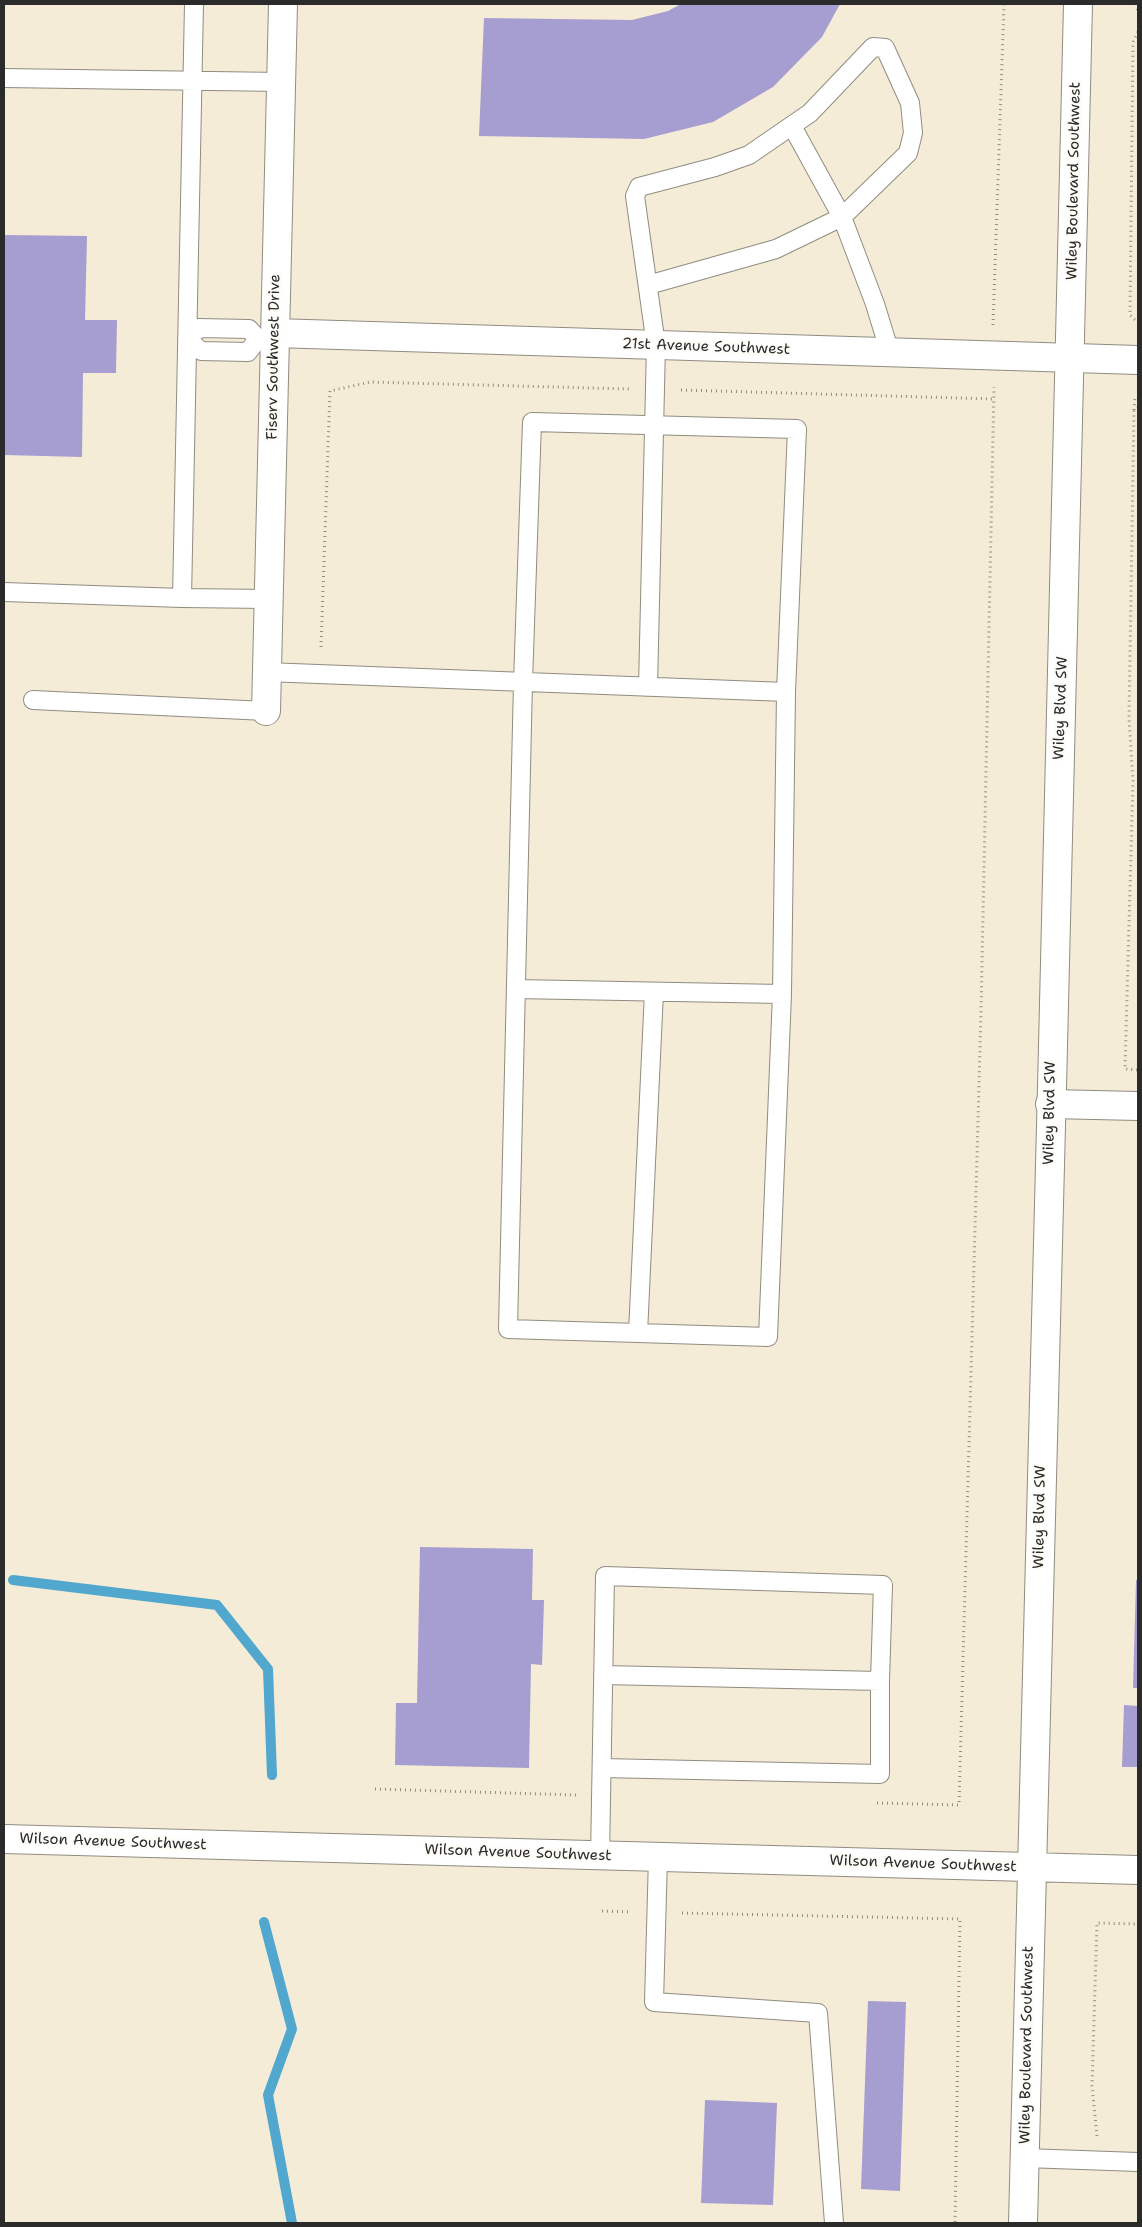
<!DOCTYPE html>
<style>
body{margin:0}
#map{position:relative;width:1142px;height:2227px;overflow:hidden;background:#f4ecd7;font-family:"Shantell Sans",sans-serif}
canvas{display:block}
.frame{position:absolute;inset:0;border:5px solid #2b2b2b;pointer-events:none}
</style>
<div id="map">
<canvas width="1142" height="2227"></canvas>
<div class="frame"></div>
</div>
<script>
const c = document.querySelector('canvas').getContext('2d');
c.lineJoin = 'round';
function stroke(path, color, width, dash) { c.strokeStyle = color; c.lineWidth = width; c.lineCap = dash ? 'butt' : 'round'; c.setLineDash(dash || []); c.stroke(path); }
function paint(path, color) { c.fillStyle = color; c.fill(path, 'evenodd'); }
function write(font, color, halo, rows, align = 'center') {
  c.font = font + ' "Shantell Sans",sans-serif'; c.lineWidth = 5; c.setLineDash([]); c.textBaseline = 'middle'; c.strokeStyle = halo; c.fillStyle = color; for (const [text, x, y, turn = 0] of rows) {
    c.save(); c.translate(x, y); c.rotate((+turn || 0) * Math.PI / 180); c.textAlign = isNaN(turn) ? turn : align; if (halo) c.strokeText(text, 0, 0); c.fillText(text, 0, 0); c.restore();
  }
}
stroke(new Path2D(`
 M13,1580L217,1605L268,1669L272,1775
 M264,1922L292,2029L268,2095L292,2223`), '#51a7cd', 10);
paint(new Path2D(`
 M681,4H840L822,37L773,87L713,122L644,139L479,136L484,18L632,20L668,11Z
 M4,235L87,236L85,320H117L116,373H83L82,457L4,455Z
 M420,1547L533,1549L532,1600H544L542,1665L531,1664L529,1768L395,1765L396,1703H417Z
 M1136,1580H1138V1688H1133Z
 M1124,1705L1138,1706V1767H1122Z
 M868,2001L906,2002L900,2191L861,2189Z
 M705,2100L777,2103L773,2205L701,2203Z`), '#a69dd1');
const lane = new Path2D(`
 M4,78L281,82
 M792,126L842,217L875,304L890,353
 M648,285L776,249L842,217L908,153L913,133L910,103L885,48L873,47L810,113L749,155L715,167L639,187L635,196L656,345L648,687
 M258,339L248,352L201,351L187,339L199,328L249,329L258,339L275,340
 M4,592L182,598L194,4
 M182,598L268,599
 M266,672L786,692L797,429L532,422L523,682L508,1329L768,1337L782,994L786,692
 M33,700L266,711
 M516,989L782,994
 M638,1333L654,992
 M603,1675L880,1681
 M600,1856L605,1576L883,1585L880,1681V1774L602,1768
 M658,1857L654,2002L818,2013L834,2223
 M1025,2158L1138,2162`);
const street = new Path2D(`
 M275,333L1138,360
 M266,711L283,4
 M1050,1104L1138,1106`);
const secondary = new Path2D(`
 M4,1839L1138,1870
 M1023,2223C1039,1483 1064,744 1078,4`);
stroke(lane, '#908c81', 20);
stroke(street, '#908c81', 30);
stroke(secondary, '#908c81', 30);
stroke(new Path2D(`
 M1136,4L1138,11
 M1138,32L1133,42L1130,315L1138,323
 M993,325L1004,4
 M681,390L995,399
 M1138,408L1134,410L1129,719L1133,781L1125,1069L1138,1070
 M1134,410L1135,397
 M321,647L330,391L370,382L629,389
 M375,1789L576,1795
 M877,1803L959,1805L981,1012L994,387
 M602,1911L631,1912
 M682,1913L960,1919L955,2223
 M1097,2136L1092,2086L1097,1923L1138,1924`), '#908c81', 3, [1, 4]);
stroke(lane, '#fff', 18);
stroke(street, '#fff', 28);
stroke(secondary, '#fff', 28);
write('15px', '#2b2b2b', '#fdfcf7', [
 ["Wiley Boulevard Southwest",1074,181,-89],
 ["21st Avenue Southwest",706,347,2],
 ["Fiserv Southwest Drive",274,357,-89],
 ["Wiley Blvd SW",1061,708,-88],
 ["Wiley Blvd SW",1050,1113,-89],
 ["Wiley Blvd SW",1040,1517,-89],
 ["Wilson Avenue Southwest",113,1842,2],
 ["Wilson Avenue Southwest",518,1853,2],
 ["Wilson Avenue Southwest",923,1864,2],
 ["Wiley Boulevard Southwest",1027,2045,-89]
]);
</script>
